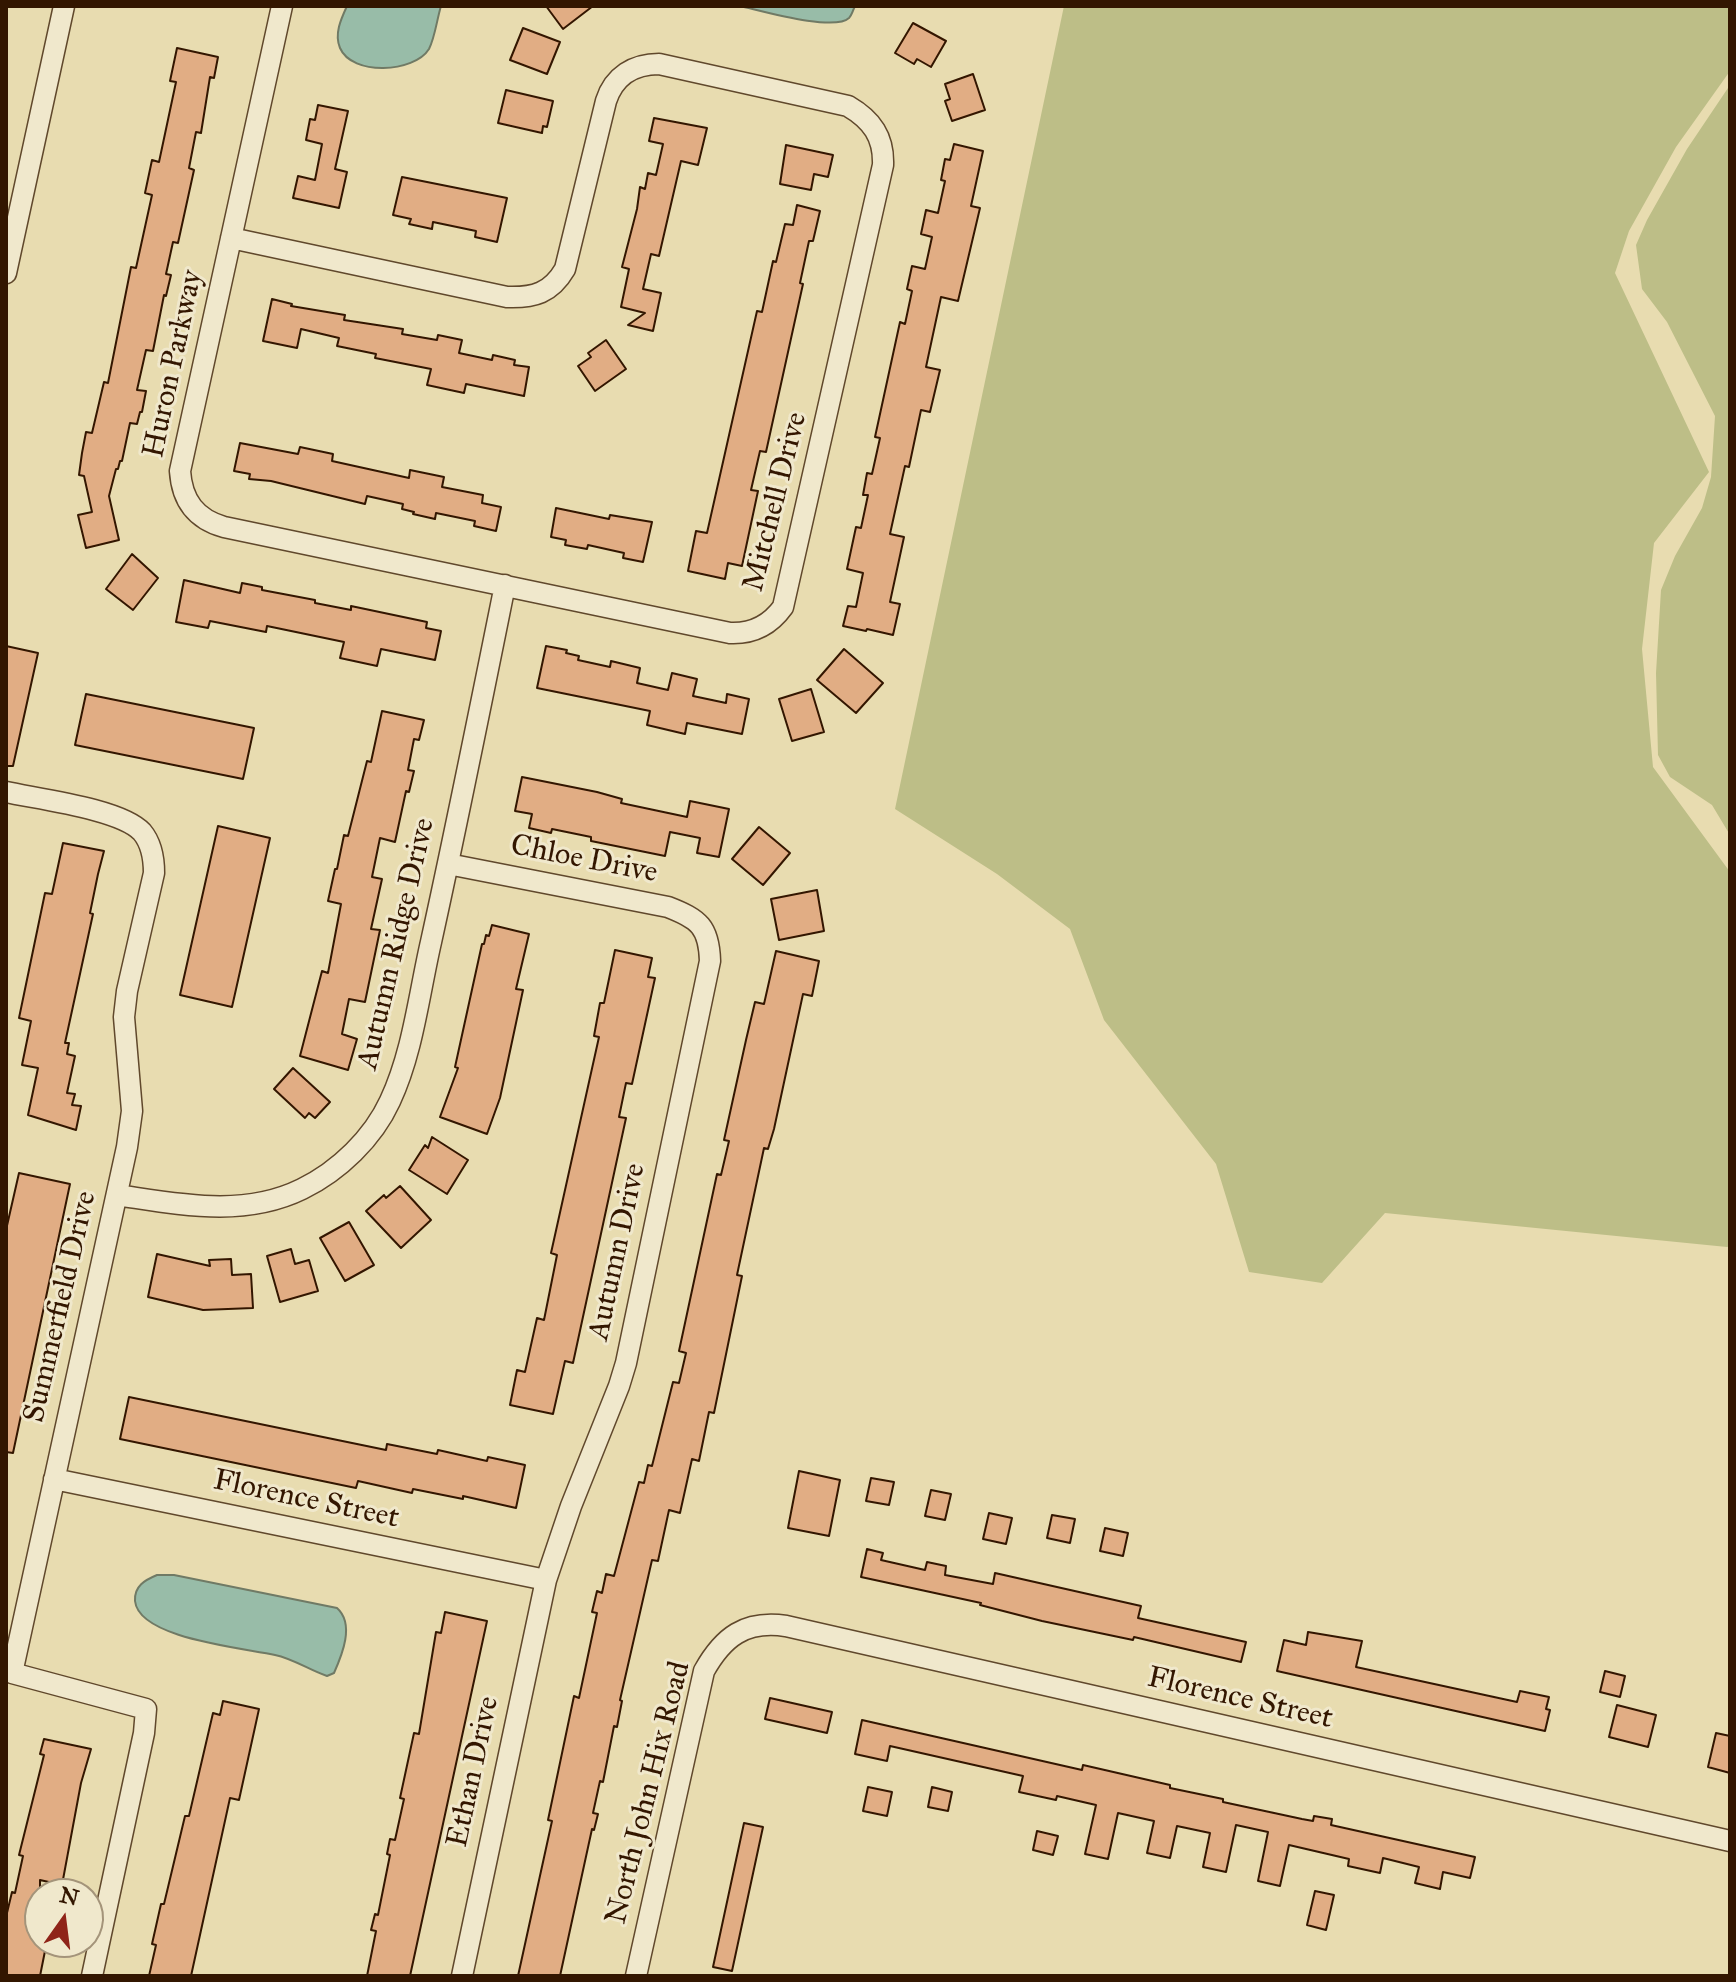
<!DOCTYPE html>
<style>
body{margin:0}
#map{position:relative;width:1736px;height:1982px;overflow:hidden;background:#e8dcb0;font-family:"IM FELL Great Primer",serif}
canvas{display:block}
.frame{position:absolute;inset:0;border:8px solid #331600;pointer-events:none}
.north{position:absolute;left:24px;top:1878px;width:80px;height:80px;box-sizing:border-box;background:#f0e8cc;border:2px solid #a4947a;border-radius:50%;rotate:14deg;font-size:22px;font-weight:700;line-height:32px;text-align:center;color:#331600}
.north::after{content:'';display:block;margin:auto;width:28px;height:36px;background:#8f2418;clip-path:polygon(50% 0,100% 100%,50% 72%,0 100%)}
</style>
<div id="map">
<canvas width="1736" height="1982"></canvas>
<div class="frame"></div>
<div class="north">N</div>
</div>
<script>
const c = document.querySelector('canvas').getContext('2d');
c.lineJoin = 'round';
function paint(path, color) { c.fillStyle = color; c.fill(path, 'evenodd'); }
function stroke(path, color, width, dash) { c.strokeStyle = color; c.lineWidth = width; c.lineCap = dash ? 'butt' : 'round'; c.setLineDash(dash || []); c.stroke(path); }
function write(font, color, halo, rows, align = 'center') {
  c.font = font + ' "IM FELL Great Primer",serif'; c.lineWidth = 6; c.setLineDash([]); c.textBaseline = 'middle'; c.strokeStyle = halo; c.fillStyle = color; for (const [text, x, y, turn = 0] of rows) {
    c.save(); c.translate(x, y); c.rotate((+turn || 0) * Math.PI / 180); c.textAlign = isNaN(turn) ? turn : align; if (halo) c.strokeText(text, 0, 0); c.fillText(text, 0, 0); c.restore();
  }
}
paint(new Path2D(`
 M1064,6H1730V71L1676,147L1629,231L1615,273L1709,472L1654,543L1642,649L1653,767L1730,872V1246L1727,1247L1385,1213L1322,1283L1249,1272L1216,1164L1104,1020L1070,929L997,874L895,809Z
 M1730,85V835L1712,805L1670,777L1658,755L1656,673L1661,590L1675,556L1702,508L1711,477L1715,416L1667,322L1642,289L1636,245L1647,220L1687,149Z`), '#bdbe87');
const water = new Path2D(`
 M347,6H441C437,19 435,37 429,49C414,73 352,76 340,48C334,34 341,19 347,6Z
 M740,6H855C853,10 852,15 849,18C834,32 759,10 740,6Z
 M157,1575H174L337,1608C355,1624 342,1655 334,1673L327,1676C309,1670 294,1659 275,1655C245,1648 139,1639 135,1601C134,1586 145,1580 157,1575Z`);
paint(water, '#98bca8');
stroke(water, '#707a65', 2);
const building = new Path2D(`
 M546,6H593L563,29Z
 M913,23L946,41L931,67L917,59L914,64L895,53Z
 M523,28L560,42L547,74L510,60Z
 M177,48L218,57L214,78L210,77L201,133L196,132L189,168L194,170L178,243L173,242L166,274L171,275L166,296L164,295L153,351L146,350L137,390L146,391L142,412H140L137,424L130,423L122,461H120L118,469H116L109,496L119,540L86,548L78,515L92,512L84,476L79,475L82,453L86,432L92,433L104,382L108,383L131,267L136,268L152,195L145,193L152,160L159,162L176,82L170,81Z
 M973,74L985,110L952,121L945,101L950,99L945,84Z
 M506,90L553,101L547,127L543,126L542,133L498,123Z
 M318,105L348,111L335,169L347,172L339,208L293,198L298,176L315,180L322,144L306,140L310,119L315,120Z
 M654,118L707,128L698,165L681,161L659,256L651,254L643,289L661,293L653,331L628,325L645,313L621,307L629,269L622,267L637,209L640,187L645,189L648,173L656,175L663,144L649,141Z
 M954,144L983,151L971,206L980,208L958,301L941,297L926,367L940,370L930,412L921,410L909,467L905,466L890,534L904,537L890,602L900,604L893,635L867,629L866,631L843,626L848,606L856,607L863,573L847,569L856,527L861,528L868,495H863L867,473L872,474L880,438L875,437L900,322L905,324L912,291L907,289L912,266L925,269L932,237L921,234L926,210L938,213L945,181L941,180L945,159L950,160Z
 M786,145L833,155L828,177L814,174L811,190L780,184Z
 M402,177L507,198L497,242L475,237L476,231L433,222L432,229L409,224L411,219L393,215Z
 M797,205L820,211L813,241H809L800,283L803,284L766,452L760,451L751,490L758,491L742,566L728,563L725,579L688,571L696,531L707,533L757,311L762,312L773,261L776,262L785,224L793,225Z
 M272,299L292,304L291,306L345,315L344,320L403,329L402,334L437,340L438,335L462,340L459,353L492,360L493,355L515,360L514,365L529,367L524,396L466,384L464,393L427,385L431,369L375,358L376,354L337,346L339,338L301,329L297,348L263,341Z
 M606,340L626,369L595,391L578,366L591,357L588,353Z
 M240,443L298,454L300,447L333,454L332,461L409,478L410,470L444,477L442,487L483,495L482,503L501,507L496,531L474,526L475,521L436,513L435,519L413,514L414,512L402,509L403,504L367,496L365,504L271,481L249,479L250,474L234,471Z
 M556,508L609,519L610,515L652,522L643,562L623,558L624,553L588,545L587,549L565,545L566,540L551,537Z
 M132,554L158,578L133,610L106,589Z
 M184,580L240,593L242,583L262,587V590L315,600V603L351,610V606L427,622L426,628L441,631L435,660L381,649L377,666L340,658L344,642L267,626L266,632L210,621L208,628L176,622Z
 M6,646L38,653L13,766H6Z
 M546,646L567,650L566,653L579,656L578,660L610,667L611,661L640,668L637,683L668,690L672,673L697,679L693,696L726,703L727,694L749,699L742,734L687,723L685,734L647,725L650,711L537,688Z
 M844,649L883,683L856,713L817,680Z
 M811,689L824,732L792,741L779,699Z
 M86,694L254,728L243,779L75,745Z
 M382,711L424,720L419,740L414,739L408,770L414,771L409,792L406,791L395,842L380,838L372,877L382,879L371,929L380,930L365,1002L349,999L342,1034L357,1039L348,1070L300,1056L322,971L328,973L341,904L328,901L335,869H337L344,835L348,836L367,761L371,762Z
 M522,777L597,792L622,799L621,803L687,817L690,801L729,809L719,857L697,853L700,838L670,832L665,856L591,841V837L552,829L551,833L529,828L532,814L515,811Z
 M218,826L270,838L232,1007L180,995Z
 M759,827L790,853L763,885L732,859Z
 M63,843L104,851L98,874L90,913L93,914L65,1043H69L67,1054L75,1056L67,1093L75,1094L72,1105L81,1106L76,1130L28,1115L38,1068L22,1065L31,1021L19,1018L45,893L52,894Z
 M817,890L824,931L779,940L771,899Z
 M492,925L529,934L516,989L523,990L516,1023L500,1098L487,1134L440,1117L458,1068L455,1067L482,944H484L486,935L489,936Z
 M615,950L652,958L648,977L655,978L632,1084L626,1083L619,1117L626,1118L573,1363L565,1361L553,1414L510,1405L517,1370L525,1372L537,1318L544,1320L557,1255L551,1253L599,1037L594,1036L600,1003H604Z
 M776,951L819,961L812,996L803,994L774,1129L768,1149L764,1148L737,1275L742,1276L714,1413L709,1412L699,1461L692,1459L680,1513L669,1510L658,1561L652,1560L620,1700L622,1701L617,1727L614,1726L603,1782L600,1781L593,1813L598,1814L594,1830L592,1829L560,1976H518L552,1821L548,1820L574,1696L579,1698L597,1613L592,1612L597,1591L602,1593L606,1574L614,1576L639,1482L644,1483L648,1465L652,1466L673,1382L679,1383L686,1353L679,1351L717,1174L721,1175L729,1141L724,1140L746,1040L755,1002L764,1004Z
 M293,1068L330,1102L315,1118L309,1113L305,1118L274,1089Z
 M432,1137L468,1160L447,1194L409,1170L425,1145L428,1148Z
 M19,1173L70,1184L13,1453L6,1452V1230Z
 M400,1186L431,1220L401,1248L366,1211L384,1195L386,1198Z
 M349,1222L374,1265L345,1281L320,1238Z
 M291,1249L295,1264L309,1260L318,1291L280,1302L267,1256Z
 M157,1254L210,1266L209,1260L231,1259L232,1275L251,1274L253,1308L203,1310L148,1297Z
 M129,1397L386,1450L387,1444L437,1454L438,1450L487,1461L488,1457L525,1465L516,1508L463,1496V1499L413,1489L412,1493L358,1481L356,1488L120,1439Z
 M799,1471L840,1480L829,1536L788,1528Z
 M871,1478L894,1482L889,1505L866,1501Z
 M931,1490L951,1494L945,1520L925,1516Z
 M989,1513L1012,1518L1006,1544L983,1539Z
 M1052,1515L1075,1519L1070,1543L1047,1538Z
 M1105,1528L1128,1533L1123,1556L1100,1551Z
 M867,1549L883,1553L881,1560L925,1570L927,1562L946,1566L945,1575L993,1584L995,1573L1141,1606L1138,1618L1246,1642L1241,1662L1134,1637L1133,1640L1042,1621L980,1605L981,1603L861,1577Z
 M445,1612L487,1621L410,1976H367L376,1931L371,1930L375,1914L378,1915L390,1855L387,1854L390,1839L395,1840L404,1799L400,1798L414,1733L419,1734L436,1632L441,1633Z
 M1308,1632L1362,1641L1356,1667L1517,1702L1520,1691L1549,1697L1546,1709L1550,1710L1545,1731L1277,1671L1284,1640L1306,1645Z
 M1605,1671L1625,1676L1620,1697L1600,1692Z
 M770,1698L832,1712L827,1733L765,1719Z
 M223,1701L259,1709L239,1800L230,1798L191,1976H149L156,1945L152,1944L161,1904H164L185,1816H189L213,1713L220,1715Z
 M1617,1705L1656,1715L1648,1747L1609,1737Z
 M862,1720L1082,1770L1083,1765L1170,1785V1788L1223,1799V1802L1302,1819L1313,1821L1314,1816L1332,1819L1331,1825L1475,1857L1470,1878L1443,1872L1440,1889L1415,1883L1419,1867L1383,1858L1380,1873L1348,1866L1349,1859L1289,1845L1280,1886L1258,1881L1268,1832L1236,1825L1226,1872L1203,1867L1210,1833L1177,1826L1170,1858L1147,1853L1154,1821L1118,1813L1108,1859L1085,1854L1096,1805L1057,1796L1056,1800L1019,1792L1023,1776L890,1746L887,1761L855,1754Z
 M1716,1733L1730,1736V1773L1708,1767Z
 M44,1739L91,1749L81,1783L62,1885L40,1880V1945L46,1946L40,1976H6V1917L12,1892L15,1893L23,1856L19,1855L44,1755L40,1754Z
 M868,1787L892,1792L887,1816L863,1811Z
 M932,1787L952,1792L948,1811L928,1807Z
 M744,1823L763,1827L732,1971L713,1967Z
 M1037,1831L1058,1836L1053,1855L1033,1850Z
 M1315,1891L1334,1895L1326,1930L1307,1925Z`);
paint(building, '#e1ad84');
stroke(building, '#331600', 2);
const street = new Path2D(`
 M231,238L507,297C534,298 551,293 565,269L606,101C614,76 634,64 659,64L848,106C872,120 884,137 883,165L783,607C770,625 752,634 730,633L224,527C196,519 182,501 180,471L282,6
 M6,273L64,6
 M6,792C38,799 121,809 142,832C152,844 154,858 154,873L127,991L124,1017L132,1111L127,1147L12,1673L146,1709L144,1733L92,1976
 M448,864L668,907C699,919 709,927 710,961L626,1363L619,1386L571,1506L546,1580L462,1976
 M117,1195C179,1204 243,1218 302,1189C339,1171 373,1138 390,1101C413,1052 419,994 431,942C457,824 481,704 505,585
 M54,1479L546,1580
 M636,1976L704,1671C723,1637 745,1620 786,1626L1730,1841`);
stroke(street, '#60482c', 23);
stroke(street, '#f0e8cc', 20);
write('30px', '#331600', '#f0e8cc', [
 ["Huron Parkway",174,364,-78],
 ["Mitchell Drive",776,502,-76],
 ["Chloe Drive",584,860,11],
 ["Autumn Ridge Drive",397,944,-77],
 ["Autumn Drive",618,1252,-78],
 ["Summerfield Drive",61,1307,-77],
 ["Florence Street",306,1500,12],
 ["Florence Street",1240,1699,13],
 ["Ethan Drive",474,1772,-78],
 ["North John Hix Road",649,1793,-76]
]);
</script>
